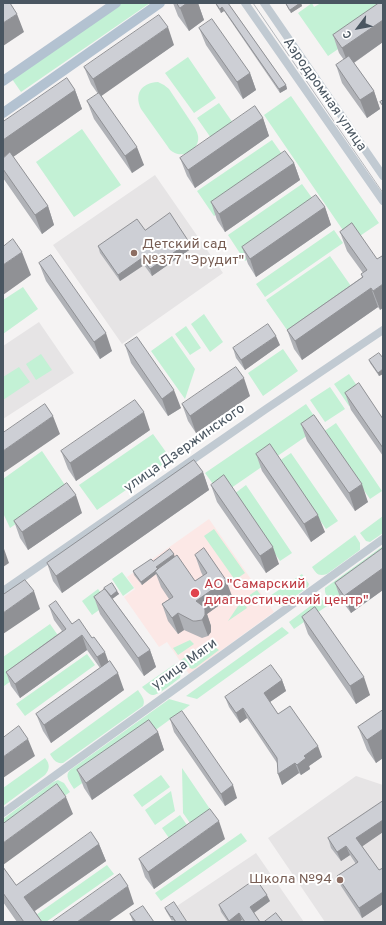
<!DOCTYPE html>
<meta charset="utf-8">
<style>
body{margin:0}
#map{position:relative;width:386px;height:925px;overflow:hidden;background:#f5f3f3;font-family:Overpass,sans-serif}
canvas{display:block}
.frame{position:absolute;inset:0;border:4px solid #4a5661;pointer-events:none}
.north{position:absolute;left:338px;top:8px;width:40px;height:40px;-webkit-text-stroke:3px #fff;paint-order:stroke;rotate:238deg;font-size:11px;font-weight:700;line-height:16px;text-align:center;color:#4a5661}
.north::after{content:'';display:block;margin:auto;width:14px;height:18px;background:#4a5661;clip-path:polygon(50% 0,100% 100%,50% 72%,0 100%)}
</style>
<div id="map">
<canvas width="386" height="925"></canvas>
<div class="frame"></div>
<div class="north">С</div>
</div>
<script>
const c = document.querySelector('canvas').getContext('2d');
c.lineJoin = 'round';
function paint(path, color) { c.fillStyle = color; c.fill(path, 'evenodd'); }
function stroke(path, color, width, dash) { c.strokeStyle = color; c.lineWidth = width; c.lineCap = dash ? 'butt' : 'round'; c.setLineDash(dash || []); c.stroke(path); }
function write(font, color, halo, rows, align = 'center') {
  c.font = font + ' Overpass,sans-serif'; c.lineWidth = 4; c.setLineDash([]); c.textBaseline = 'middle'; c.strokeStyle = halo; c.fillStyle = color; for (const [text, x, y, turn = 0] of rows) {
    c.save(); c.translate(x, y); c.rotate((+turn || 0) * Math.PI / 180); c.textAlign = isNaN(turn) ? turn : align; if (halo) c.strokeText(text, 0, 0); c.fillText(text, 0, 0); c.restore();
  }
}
paint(new Path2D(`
 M155,175L223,273L122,344L53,245Z
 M39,322L74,373L3,419V346Z
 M356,776L383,785V922H325L268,838Z
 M256,853L304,922H187L177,906Z`), '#e6e4e5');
paint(new Path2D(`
 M209,519L274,612L189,674L167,642L159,647L124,597L135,589L127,577Z`), '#fce8e6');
paint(new Path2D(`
 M122,3H150L21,92L12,79Z
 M312,3L314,7L321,3H383V18L328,56L298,13Z
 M188,57L216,98L194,113L165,73Z
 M158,82L164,85L169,89L195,128C197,132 199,136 198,141C196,152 182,158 173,152C171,151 169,149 168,147L141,109C134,94 141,83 158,82Z
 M291,96L379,223L351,242L264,115Z
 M219,103L233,123L211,138L197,118Z
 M82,129L121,185L74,217L36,162Z
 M272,140L289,164L214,216L197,191Z
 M302,184L320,209L245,261L228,235Z
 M334,230L343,243L265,297L256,284Z
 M330,256L351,286L287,330L266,300Z
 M23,287L38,309L3,334V300Z
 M204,314L223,342L210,352L191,324Z
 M186,326L201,348L190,355L175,334Z
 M172,336L195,369L185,399L151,351Z
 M283,349L298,371L263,396L248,373Z
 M41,354L52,370L36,380L26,364Z
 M19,367L30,382L3,400V377Z
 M349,374L364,396L349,406L334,384Z
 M330,387L345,409L325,422L310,400Z
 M306,404L321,426L221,495L205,473Z
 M336,423L382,491L370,499L323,432Z
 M153,434L171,459L97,510L79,485Z
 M42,451L67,488L10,528L3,513V479Z
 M291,453L338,521L326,529L279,461Z
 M246,485L292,553L280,561L234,494Z
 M383,516V533L370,542L366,541L360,533Z
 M214,529L245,573L235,580L204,536Z
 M355,535L360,543V550L327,574C318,577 316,573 312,567Z
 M383,546V566L332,602C328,598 324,594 325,588Z
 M122,572L134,588L123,596L112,579Z
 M302,574L309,584L308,587L282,606C276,605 273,601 270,596Z
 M98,589L109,603L92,615L82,601Z
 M257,590L262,597L249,606L244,599Z
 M321,598L327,606L294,629L289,622Z
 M242,600L247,608L228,621Z
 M50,624L64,644L4,686L3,684V657Z
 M282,627L289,633L197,699L186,696Z
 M190,640L194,644L178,655L173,648Z
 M213,646L219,650L195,668L192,669L186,666L181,660L198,648L207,649Z
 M87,654L95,665L25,716L16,704Z
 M175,664L181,672L180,678C174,682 158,696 152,695C148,694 145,690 142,687Z
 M138,690C141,695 146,700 143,706L63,763C56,764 53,759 50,754Z
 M169,699L190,705L74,789C70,782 64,776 70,770L168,700Z
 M45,758C50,764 50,769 45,775L3,806V788Z
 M182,768L212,812L192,826L183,813Z
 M161,775L170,787L142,807L133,795Z
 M58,780L64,783L70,792L3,841V819L53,782Z
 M171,791L175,811L155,825L145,810Z
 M180,815L189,828L171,841L162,828Z
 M241,833L247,841L161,901L155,893Z
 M107,865L114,874L46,922H41L36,915Z`), '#c3f1d5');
stroke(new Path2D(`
 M245,3L383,201
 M264,3L383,176
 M3,591L266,409L383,330
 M3,813L383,539`), '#c1cad2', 8);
stroke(new Path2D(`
 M3,81L116,3
 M3,113L160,3`), '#b3c2d1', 10);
stroke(new Path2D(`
 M253,3L383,193`), '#b5b8bd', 1);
paint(new Path2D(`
 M173,3H198L204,20L189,31L178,16Z
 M215,3H228L286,85L287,89L280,93L224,11L221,13Z
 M285,3H301L302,6L291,13Z
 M383,3V42L354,63L374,91L380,109L367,118L342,83L336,65L344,60L339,53L333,35Z
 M199,28L250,73L256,90L243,99L206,45Z
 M174,45L101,95L144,165L132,173L94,119L87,101L98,94L91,84L84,67Z
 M75,90L82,109L13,157L48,206L54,225L42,234L3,178V122Z
 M263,118L269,136L195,188L187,176L180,158Z
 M294,163L300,180L225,232L217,220L211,202Z
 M325,207L331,225L256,277L248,264L242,247Z
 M352,223L380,310L378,307L302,360L294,349L287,330L362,277L361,274L363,273L347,251L340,232Z
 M145,230L189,242L192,248L152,276L144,265L120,281L100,253L98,246Z
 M39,263L112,351L100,359L46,281Z
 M125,345L181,408L168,416L131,363Z
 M280,345L245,370L236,358L233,348Z
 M383,358V374L379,376L370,363L369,360Z
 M345,393L383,419V456L351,410Z
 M250,396L196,433L188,421L182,404Z
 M301,424L368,502L355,511L307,441Z
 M150,430L76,481L68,469L61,451Z
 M256,454L325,532L311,542L262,471Z
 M203,472L209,490L62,593L53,581L47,563Z
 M211,485L279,564L266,573L217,502Z
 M82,513L28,550L20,538L14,521Z
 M383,548V590L351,613L341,600L335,583Z
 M195,555L232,596L207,614L211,626V632L208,636L202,638L184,630L178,634L168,621L162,604L169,599L161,587L156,574L142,585L134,575L133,571L153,561L175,557L195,581L203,576L201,572Z
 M117,591L119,594L112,598L150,650L156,667L144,676L100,614L94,597Z
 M49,606L72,624L108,662L124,690L51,743L43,731L36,714L100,668L87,650L20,698L11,686L6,672L62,631L54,620Z
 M302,617L370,695L356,704L308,634Z
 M282,680L286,691L270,702L278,714L322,757L309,766L310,769L301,775L299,773L282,785L277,763L247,718L240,723L229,707L225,697Z
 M383,710V758L376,763L367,750L358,727Z
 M170,719L237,798L225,806L174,732Z
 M158,732L164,750L92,800L84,788L77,770Z
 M383,801V832L362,846L379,870L383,868V904L362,918L341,886L337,876L356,864L350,855L341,861L331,848L328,838Z
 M225,839L154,889L145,877L139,859Z
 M99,844L106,861L35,911L42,922H17L3,902V867L16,885Z
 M270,901L254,913L260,922H243L242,920L239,922H228L221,912L219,905Z
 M165,908L187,922H175L173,920L172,921L166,911Z
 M130,914L154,922H133Z`), '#b0b2b7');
paint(new Path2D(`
 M187,3H198L204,20L189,31L180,8Z
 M300,3H301L302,6L291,13L290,10Z
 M222,7L224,11L221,13L220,9Z
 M17,14L24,32L3,46V23Z
 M383,20V42L349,66L342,48Z
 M168,27L174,45L100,97L93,79Z
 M250,73L256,90L243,99L237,82Z
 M286,85L287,89L280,93L279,89Z
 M75,90L82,109L3,164V140Z
 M374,91L380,109L367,118L360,100Z
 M263,118L269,136L195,188L188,170Z
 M137,147L144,165L132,173L125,156Z
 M294,163L300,180L225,232L219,214Z
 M48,206L54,225L42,234L35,215Z
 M325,207L331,225L256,277L250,259Z
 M189,242L192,248L152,276L150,269Z
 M22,252L31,275L3,295V265Z
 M142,258L144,265L120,281L118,275Z
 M383,284V308L380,310L373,291Z
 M371,288L378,307L302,360L295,341Z
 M106,333L112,351L100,359L94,342Z
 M276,336L280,345L245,370L241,360Z
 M383,369V374L379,376L378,373Z
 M244,378L250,396L196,433L190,416Z
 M174,390L181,408L168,416L162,399Z
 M144,412L150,430L76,481L70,463Z
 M53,416L60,434L3,473V451Z
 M203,472L209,490L62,593L56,576Z
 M362,484L368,502L355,511L349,493Z
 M76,495L82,513L28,550L22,532Z
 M318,515L325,532L311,542L304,524Z
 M3,546L9,563L3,567Z
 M273,547L279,564L266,573L260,556Z
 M174,554L175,558L158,570L156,567Z
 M383,568V590L351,613L344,596Z
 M155,571L156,574L142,585L141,582Z
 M226,580L232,596L207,614L211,626V632L208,636L202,620L196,601Z
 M34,591L40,609L3,634V613Z
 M117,591L119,594L111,600L109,596Z
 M178,613L184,630L178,634L172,618Z
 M82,635L87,650L20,698L15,684Z
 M150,650L156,667L144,676L138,658Z
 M105,652L110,666L103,671L97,657Z
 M118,673L124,690L51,743L44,725Z
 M364,677L370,695L356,704L350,686Z
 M282,680L286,691L267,704L264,693Z
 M243,708L247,718L240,723L236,713Z
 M383,729V758L376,763L367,740Z
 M158,732L164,750L92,800L86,783Z
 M28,739L35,756L3,778V757Z
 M318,746L322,757L309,766L310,769L301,775L297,765L304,756Z
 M295,763L299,773L282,785L278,774Z
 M233,785L237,798L225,806L221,794Z
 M66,797L73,814L3,865V843Z
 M383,820V832L360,848L356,838Z
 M219,821L225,839L154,889L148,872Z
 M99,844L106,861L30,914L24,897Z
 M346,846L350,855L341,861L337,852Z
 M128,886L134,904L108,922H77Z
 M383,892V904L362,918L359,908Z
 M267,895L270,901L252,914L250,907Z
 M239,913L242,920L239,922H230L229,921Z`), '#909195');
const building = new Path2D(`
 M3,3H10L17,14L3,23Z
 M177,3H187L180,8Z
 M216,3H228L286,85L279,89L222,7L220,9Z
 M286,3H300L290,10Z
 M379,3H383V20L342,48L333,35Z
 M159,15L168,27L93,79L84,67Z
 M212,19L250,73L237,82L199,28Z
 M349,56L374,91L360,100L336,65Z
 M67,78L75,90L3,140V122Z
 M99,93L137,147L125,156L87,101Z
 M383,100V106L380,102Z
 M255,106L263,118L188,170L180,158Z
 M285,151L294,163L219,214L211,202Z
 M10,152L48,206L35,215L3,169V156L4,157Z
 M316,195L325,207L250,259L242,247Z
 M170,213L189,242L150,269L142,258L118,275L98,246L137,219L145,230Z
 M352,223L377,259L382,256L383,258V284L373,291L371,288L295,341L287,330L363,277L361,274L367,270L340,232Z
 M13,239L22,252L3,265V247Z
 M51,255L106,333L94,342L39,263Z
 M268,324L276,336L241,360L233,348Z
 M137,337L174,390L162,399L125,345Z
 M379,353L383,358V369L378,373L369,360Z
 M236,367L244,378L190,416L182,404Z
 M359,383L383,419V448L345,393Z
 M135,400L144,412L70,463L61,451Z
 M45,404L53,416L3,451V433Z
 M314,415L362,484L349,493L301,424Z
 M270,444L318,515L304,524L256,454Z
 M194,460L203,472L56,576L47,563Z
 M224,475L273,547L260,556L211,485Z
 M67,483L76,495L22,532L14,521Z
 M204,548L226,580L196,601L204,607L205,610V615L202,620L196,621H193L178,613L172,618L162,604L173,597L155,571L177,555L195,581L207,573L195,555Z
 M383,548V568L344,596L335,583Z
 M170,549L174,554L156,567L158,569L141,582L133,571L151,559L153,561Z
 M25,580L34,591L3,613V595Z
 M112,583L117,591L111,596L105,589H104V588Z
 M105,589L150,650L138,658L94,597Z
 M56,601L72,624L79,619L92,638L94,637L105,652L97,657L82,635L15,684L6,672L66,629L49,606Z
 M315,607L364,677L350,686L302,617Z
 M110,661L118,673L44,725L36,714Z
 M271,665L282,680L264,693L278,714L290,706L318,746L304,756L306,758L297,765L295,763L278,774L277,758L243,708L236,713L225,697Z
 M383,710V729L367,740L358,727Z
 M182,711L233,785L221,794L170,719Z
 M149,720L158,732L86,783L77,770Z
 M19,726L28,739L3,757V738Z
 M57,784L66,797L3,843V824Z
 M383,801V820L356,838L379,870L383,868V892L359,908L337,876L358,862L346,846L337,852L328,838Z
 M210,809L219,821L148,872L139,859Z
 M91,832L99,844L24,897L42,922H24L3,893V867L16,885Z
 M120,874L128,886L77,922H52Z
 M256,879L267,895L250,907L260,922H245L239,913L229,921L219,905Z
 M174,902L187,922H176L172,916L171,917L165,908Z
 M143,906L154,922H136L130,914Z
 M276,913L283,922H264Z`);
paint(building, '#cdcfd5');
stroke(building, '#909195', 1);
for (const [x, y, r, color] of [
 [134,253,4,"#8d6e63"],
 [195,593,5,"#e0444e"],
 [340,880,4,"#8d6e63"]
]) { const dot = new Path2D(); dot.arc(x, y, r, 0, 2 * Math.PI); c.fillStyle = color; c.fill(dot); stroke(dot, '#fff', 1.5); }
write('14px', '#4a5661', '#fff', [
 ["Аэродромная улица",324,95,55],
 ["улица Дзержинского",185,449,-35],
 ["улица Мяги",185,665,-36]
]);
write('14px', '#785e54', '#fff', [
 ["Детский сад",142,245],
 ["№377 \"Эрудит\"",142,261],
 ["Школа №94",332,880,"right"]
], 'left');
write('14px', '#be3a42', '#fff', [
 ["АО \"Самарский",204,585],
 ["диагностический центр\"",204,601]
], 'left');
</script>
